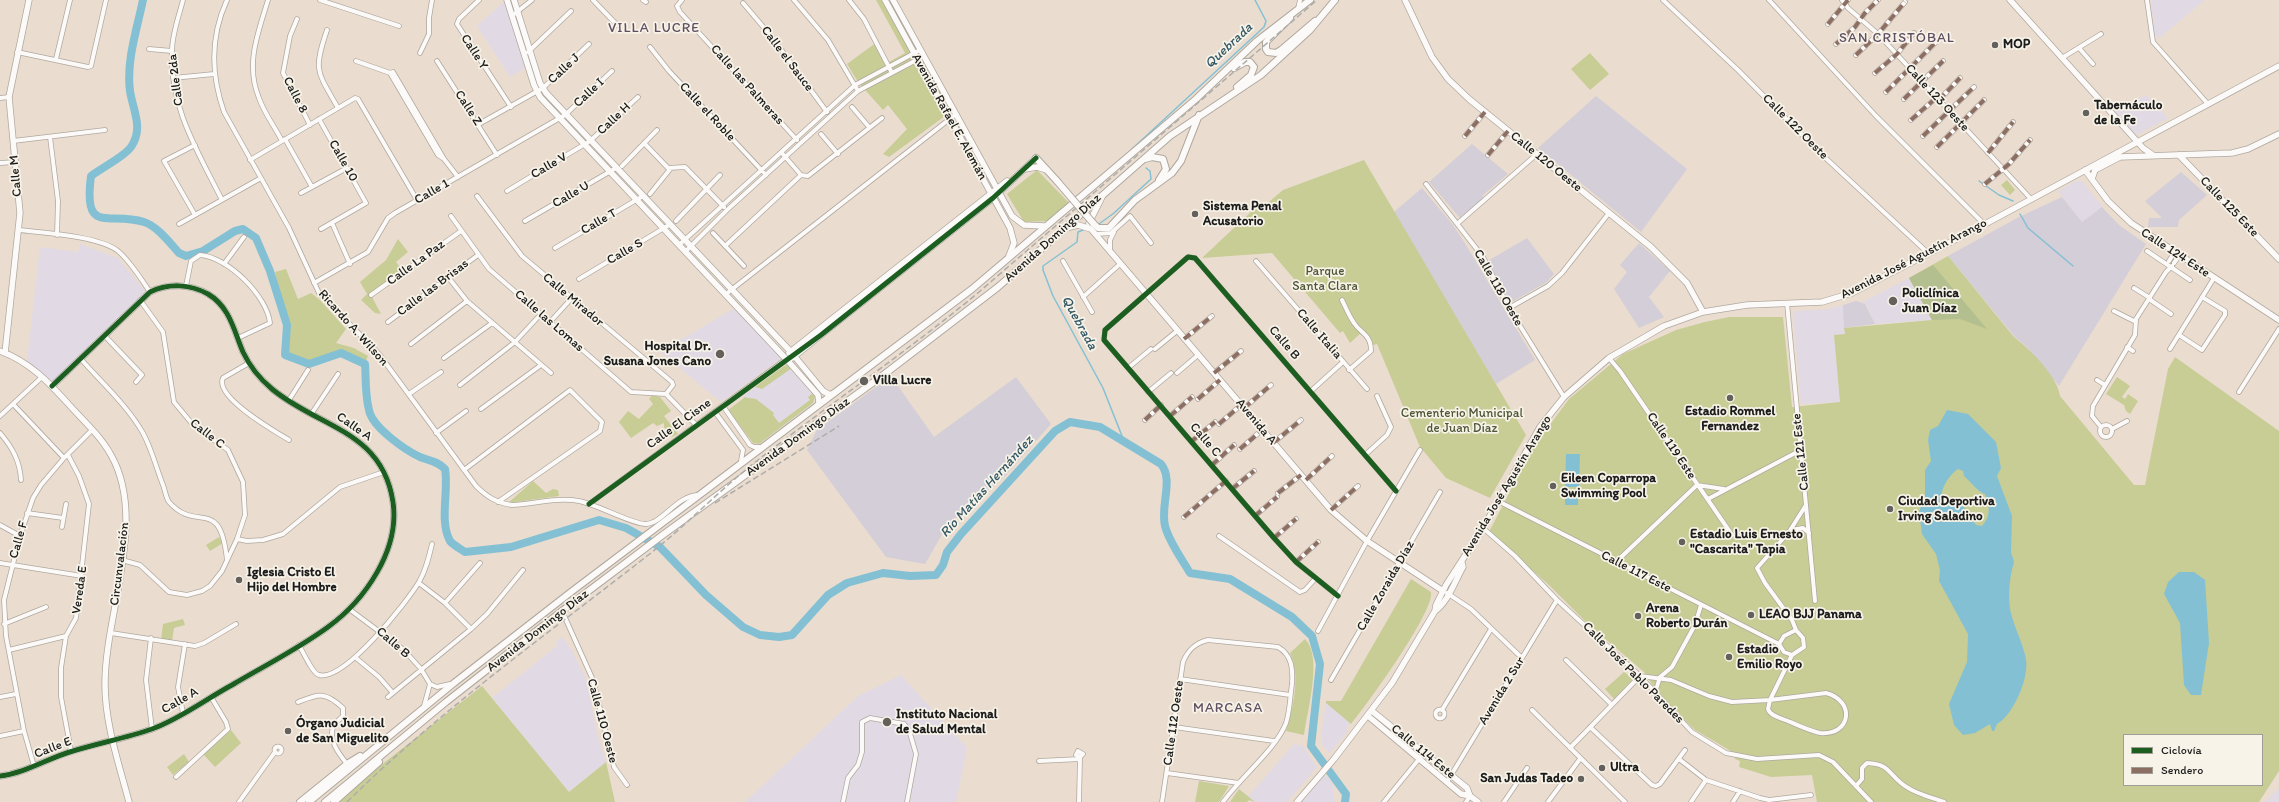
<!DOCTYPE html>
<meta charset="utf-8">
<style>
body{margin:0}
#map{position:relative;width:2279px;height:802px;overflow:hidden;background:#eaddcf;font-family:Itim,sans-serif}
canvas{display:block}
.legend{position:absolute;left:2123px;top:734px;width:140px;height:52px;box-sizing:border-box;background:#f7f3e8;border:1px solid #9f9d96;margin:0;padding:5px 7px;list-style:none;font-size:12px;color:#1c1c1c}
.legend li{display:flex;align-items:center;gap:8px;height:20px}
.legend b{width:20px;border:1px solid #9f9d96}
</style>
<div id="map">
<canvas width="2279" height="802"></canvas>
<ul class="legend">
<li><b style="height:5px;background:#1b5e20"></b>Ciclovía</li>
<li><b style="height:5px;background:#8d6e63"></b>Sendero</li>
</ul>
</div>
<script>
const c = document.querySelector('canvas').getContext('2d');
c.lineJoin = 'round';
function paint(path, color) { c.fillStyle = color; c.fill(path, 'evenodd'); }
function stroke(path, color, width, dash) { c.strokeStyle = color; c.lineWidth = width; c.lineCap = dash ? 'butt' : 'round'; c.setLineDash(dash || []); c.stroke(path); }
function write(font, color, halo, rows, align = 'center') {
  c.font = font + ' Itim,sans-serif'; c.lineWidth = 3.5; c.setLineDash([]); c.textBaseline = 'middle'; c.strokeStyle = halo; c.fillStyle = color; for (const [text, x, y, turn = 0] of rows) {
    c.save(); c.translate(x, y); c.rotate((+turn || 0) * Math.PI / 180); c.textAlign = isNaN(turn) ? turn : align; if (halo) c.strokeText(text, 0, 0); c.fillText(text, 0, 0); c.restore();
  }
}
paint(new Path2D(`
 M2151,0H2205L2158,39L2154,32Z
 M505,1L525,68L510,77L477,26Z
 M2146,95L2168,118L2137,135L2114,112Z
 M2076,181H2082L2103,207L2082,222L2058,191Z
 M80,244L118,258L146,292L53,383L27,361L40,247L78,252Z
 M1909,278L1932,320L1875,324L1866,304L1861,303Z
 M1843,305L1845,334L1834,335L1840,402L1801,404L1793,313L1794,311L1829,309Z
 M735,308L780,356L779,360L721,402L660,352Z
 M788,365L815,397L813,403L781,428L767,409L743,396L784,366Z
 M562,637L571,649L586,678L597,733L606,762L569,792L492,698L558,645L556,642Z
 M901,675L967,748L956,802H745L858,696Z
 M1326,703L1350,723L1346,729L1348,731L1330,753L1322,745L1321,735Z
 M1294,744L1303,746L1317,767L1287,802H1255L1248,797Z
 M1325,775L1332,781L1335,802H1301Z
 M2279,788V802H2265Z`), '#e1dae5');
paint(new Path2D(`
 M1596,96L1687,169L1641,232L1538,148Z
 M1472,144L1508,174L1482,196L1484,198L1460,218L1429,182Z
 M2181,172L2207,195L2179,220L2178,227H2148L2149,218H2162L2145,201Z
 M1422,188L1453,225L1466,245L1535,360L1496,384L1394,212Z
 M2062,197L2082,222L2102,207L2119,225L2146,244L2059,386L2027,347L2015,337L1948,256L2019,217Z
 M1527,238L1554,274L1547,282L1510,303L1486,262Z
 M1639,243L1670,271L1649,297L1664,317L1639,328L1614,289L1627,272L1620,265Z
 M1856,301L1865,304L1875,324L1844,328L1843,305Z
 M891,376L934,437L1016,377L1051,424L1004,477L948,524L925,564L886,557L807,450L817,430Z`), '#d3ced7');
paint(new Path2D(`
 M876,0H883L945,116L889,157L883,154L907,129L888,105L883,110L858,82L847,64L877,42L889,62L905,53Z
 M1590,53L1609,74L1590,90L1571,69Z
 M1364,160L1526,435L1490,498L1446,478L1420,447L1377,344L1370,346L1362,332L1350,343L1343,331L1340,333L1272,253L1202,258L1253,210L1264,206L1283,190Z
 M1037,170L1071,205L1048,221L1024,222L1007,194Z
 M2007,180L2015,190L2010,195L2001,185Z
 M398,239L408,252L396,262L403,272L371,295L381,314L375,313L361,300L367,294L360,282L386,260Z
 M1948,256L2014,337C2030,349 2058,377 2060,396L2134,485H2145L2168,369L2175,357L2279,431V771L2259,802H1817L1812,775L1771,777L1739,767L1740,761L1735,759L1736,754L1695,730L1660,696L1644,672L1589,625L1550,586L1489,532L1532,449L1569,399L1623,354L1676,330L1705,322L1729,317H1783L1792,407L1840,402L1834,335L1845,334L1844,328L1932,320L1909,278ZM2124,735H2262V785H2124Z
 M286,269L298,299L311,293L320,300L346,329L336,343L354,348L368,356L365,364L341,353L309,364L285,355L287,325L275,272Z
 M788,365L792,368L762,389L755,387L784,366Z
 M2117,377L2130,386L2122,397L2125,399L2128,394L2138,401L2130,414L2126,411L2124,405L2106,394Z
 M813,393L815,397L813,403L759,444L753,443L728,410L744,398L743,397L756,399L774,413L773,415L779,423L810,400L808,397Z
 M652,395L660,397L671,411L664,416L678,434L672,437L664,427V423L657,426L653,423L631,438L619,422L628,411L639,419L653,404L649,399Z
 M533,481L546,493L553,489L558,490L559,496L508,503Z
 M219,537L223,543L210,551L206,545Z
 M1411,579L1431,592C1435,611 1366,706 1351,724L1326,703V701H1341Z
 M183,619L185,625L174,628L172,641L161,640L163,624Z
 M1305,639C1323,656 1307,712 1304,735L1286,731C1293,709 1301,675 1290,653Z
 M1624,672L1633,679L1614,699L1605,689Z
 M482,686L569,792L606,762L615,802H338L371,773Z
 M231,730L241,743L215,767L203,754Z
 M184,754L189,762L173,775L167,767Z
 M1199,781L1229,786L1219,802H1195Z
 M1239,789L1255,802L1249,800L1247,802H1230Z`), '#c7cd95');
paint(new Path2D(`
 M1933,265L1987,329L1960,319L1932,320L1909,278Z`), '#b4bf8f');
paint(new Path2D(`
 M1947,410L1968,414L1996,442L2001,468L1997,476L2012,516L2011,552L2014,562C2009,578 2007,601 2012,617C2016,631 2024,646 2026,660C2029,679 2013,715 1997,724L1994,731H1992L1990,724L1975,733L1963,735L1954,725L1949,704L1967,662L1968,634L1939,581L1940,570L1936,554L1922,534L1919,512L1925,495V470L1931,461L1928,440L1930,430L1938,426ZM1958,469L1963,471L1964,476C1970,481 1979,493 1985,494C1990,506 1991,516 1982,526L1976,525L1963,506L1942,502C1939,490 1949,475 1958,469Z
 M1566,454H1580L1579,487H1565Z
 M1565,491L1578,492V505H1565Z
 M2179,572H2194L2205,580L2209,643L2201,695H2191L2184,685L2180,623L2164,594L2168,582Z`), '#84c0d4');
stroke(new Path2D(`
 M1132,149L1264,27L1266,21L1255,0
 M1979,181L1999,195L2013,201
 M2020,214L2028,228L2073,266
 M1099,224L1114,213L1151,179L1150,171L1146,168
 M1083,230L1078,232L1077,242L1043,266V270L1053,296L1103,388L1124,441`), '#84c0d4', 1.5);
stroke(new Path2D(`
 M143,0C137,29 126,61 130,91C133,111 144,128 131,147C124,157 101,168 91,176C83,236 108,211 144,222C157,226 170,243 179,253L186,256L203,251L235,231L243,229L256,238L270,271L287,325L285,355L309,364L341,353L365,364C366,379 365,395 369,410C372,427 405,450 420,457C430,461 437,461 445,469C449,490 439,521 450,541C453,545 461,549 465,552L511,547L599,520L626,528L660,547L706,595L743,627L760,635L779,637L792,635L828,595L847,583L883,573L910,576L936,575L943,565L947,552L961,534L1055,431L1070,422L1100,427L1161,464C1174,480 1160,505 1165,526C1169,542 1182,559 1190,573L1230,579L1292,617L1312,636L1320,664L1311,746L1346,794L1345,802`), '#84c0d4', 8);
const street = new Path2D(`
 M183,0C179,16 172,34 172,51C169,106 198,152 222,200
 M227,0C210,37 211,75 224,112L289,228L319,293L379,354L476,486C487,497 497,503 512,505C534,504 557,497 579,501C596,504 634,525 646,524C663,523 677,495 699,495
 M268,0C258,33 245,64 259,98C264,113 275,127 282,141
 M320,0L399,26
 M479,0L459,19L457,24L511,107
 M593,0L617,25
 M643,0L646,2
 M682,0L677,6L680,12L797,140
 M794,0L828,40L858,91
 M849,0L864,19L892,73
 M1663,0L1738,70L1818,151L1928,253
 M1769,0L1876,116L1984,224
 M1842,0L1848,8L1878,34L2031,199
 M2147,0L2153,42L2208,104
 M743,3L771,36L827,112
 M1298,9L1300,0
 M513,15L532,0
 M297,19L290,36L283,73L310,125
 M1828,24L1848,0
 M327,30C313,71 317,71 338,108
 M1836,44L1855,27L1865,13L1878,0
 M650,47L669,71L766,175
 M2079,48L2093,64
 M149,49L172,51
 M17,52L88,67L91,66L106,0
 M528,52L571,11
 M420,53L429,34V18L432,0
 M1856,55L1878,34L1905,2
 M2062,58L2101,34
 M56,59L70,0
 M356,61L390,73L438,155L444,159
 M437,61L497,155
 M390,73L393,72L444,159L458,177
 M1875,73L1897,54L1914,33
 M173,78L214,74
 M1886,92L1937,41
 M0,98L9,97
 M1904,99L1943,61
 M1939,100L1960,78
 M852,107L869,127
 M319,119L366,203L321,229
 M1911,120L1936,98
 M479,124L543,88L589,44
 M821,134L838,154
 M1465,136L1485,112
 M1923,136L1974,87
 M50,137L58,201L57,235
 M285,139L312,187
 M13,141L105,130
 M644,143L668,168L685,167L724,207
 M195,145L164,161L195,215
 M1937,147L1984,100
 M781,152L801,175L808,176L882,118
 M1988,153L2013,122
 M1488,155L1508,131
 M250,160L355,98L358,99L417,200
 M0,163L15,162
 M622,166L657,130
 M1426,184L1483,257L1509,308L1564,397
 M1985,184L2009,164L2030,140
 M507,191L590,141L638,97
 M301,193L347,168
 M650,194L671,168
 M477,196L522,256L672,382L673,385L666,394
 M451,216L489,269L631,392L666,394
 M525,221L616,168
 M676,221L720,175
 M332,223L350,264
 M1458,223L1537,154
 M179,224L261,178
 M19,230C44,233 99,236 118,251C131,262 141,279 150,292
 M713,233L744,266
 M1096,234L1111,233L1130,216L1151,243
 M679,245L855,85L920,50
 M725,246L801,175
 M555,248L643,196
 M1110,250V240L1114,232
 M686,251L727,210L858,91L924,56
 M2147,251L2190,280
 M1063,261L1092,312
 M1256,261L1367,389
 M2169,261L2174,253
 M2174,263L2179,256
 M224,264L244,237
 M448,277L467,301L551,373
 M579,279L669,225
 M314,283L368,252L388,218L395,213L565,115L612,71
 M186,286L191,261L200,255C228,257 267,296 270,323L238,338
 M2134,288L2150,298
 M726,294L956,114
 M371,295L461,231
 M1083,297L1120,264
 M2149,299L2171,314
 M1342,300C1346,308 1349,316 1354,323C1361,334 1371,334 1371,351L1349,370
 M1787,303L1815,601
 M1509,308L1548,286L1562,273L1609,213
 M2114,311L2136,322
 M388,322L478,255
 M550,322L571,299
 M104,335L142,375L136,382
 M2179,335L2202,350L2225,315V311L2202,297
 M1184,339L1212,316
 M411,344L467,301
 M2127,347L2133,351
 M1155,349L1177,331
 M2170,349L2214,278
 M80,358C101,382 127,405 143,433C152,450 156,467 163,485C165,490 166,498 169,502C197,534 220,494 227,560
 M444,358L492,323
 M1609,358L1620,371L1732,535
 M249,363L223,378C214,397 276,432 289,440
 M1128,368L1151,349
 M1177,373L1198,355
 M1214,373L1241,351
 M2097,380L2105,385
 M460,385L515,342L541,314
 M1311,391L1343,362
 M1148,392L1171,373
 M2239,392L2279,329
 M409,394L441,372
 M666,394L696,425
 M1198,399L1220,380
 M289,400L308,370
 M13,404L64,458
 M723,406L750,445L754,447H762
 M1244,408L1271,385
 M481,409L541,365
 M715,412L743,450L741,461
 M312,413L338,374
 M0,416L42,377
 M1170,416L1192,397
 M1145,420L1161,405
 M1219,424L1241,405
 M2100 431a6 6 0 1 1 12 0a6 6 0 1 1-12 0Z
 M2101,427L2092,416L2093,406L2135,335L2136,319L2166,272L2172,266
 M2112,429L2127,421
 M0,433C12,447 20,461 21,480
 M436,433L466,411
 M1192,441L1215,422
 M1273,443L1301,420
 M1240,449L1262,430
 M68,455L79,476L89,504L76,618L66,636L61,668V697L71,751
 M1365,455L1387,435L1391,427L1377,396
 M1212,465L1234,445
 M464,470L570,390L602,422L600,431L498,502
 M1306,480L1332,456
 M1232,489L1254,471
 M1278,493L1301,475
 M1708,499L1801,450
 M1498,501L1779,644L1784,652L1792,655
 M589,504L782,362L788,361
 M1331,510L1358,486
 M27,513L63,518
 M1255,516L1277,497
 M1184,517L1226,481
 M0,525L20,536
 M62,527L66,504
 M1483,528L1515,556L1557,600L1640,676L1692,732L1726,753L1757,759L1819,755L1833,762L1871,802
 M1791,530L1803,528L1809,533
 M1219,536L1300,592L1305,590L1315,579
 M1274,538L1296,519
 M237,539L247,541L263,540L283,534L340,487L384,472
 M122,560L140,565L169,592L187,595L202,591L210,586L222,571L237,539L245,515L243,482L228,450L194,426L174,402L163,332L140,300
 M1617,561L1697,485L1724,489
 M1296,562L1318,542
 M0,563L82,576
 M419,583L445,603L471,629
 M1447,593L1471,609L1522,658
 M1338,596L1296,562L1274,538L1104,340L1105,330L1188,257L1195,258L1396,491
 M445,603L480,563
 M349,609L404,650L421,669L430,684L437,687L450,684
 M562,611L593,680L614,767L627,785
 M4,624L46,607
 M1318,631L1367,541L1420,450
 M111,633L195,646L204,643L236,624
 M151,638L146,680L152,729
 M1779,644L1784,636L1796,630
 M299,645C303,652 313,674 319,675C344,682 407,602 419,582C426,570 429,557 432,544
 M9,650L66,636
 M1792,655L1804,647L1803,638L1796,630L1792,620L1765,583L1757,568L1789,532L1806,505
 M356,658L379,677L393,693
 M1566,660L1611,704
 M1180,679L1290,695
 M1331,680L1440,492
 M1655,693L1660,677L1672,667L1695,625L1701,605
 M1826,693C1856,701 1851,736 1820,733C1810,731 1797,725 1788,721C1781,718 1770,716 1768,709L1770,700Z
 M0,697L16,694
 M388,697L471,629L487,614L523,570
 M298,702C319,694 325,691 343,708V716C340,719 336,722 334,725C327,739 339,754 347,764
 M424,706L430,684
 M1435.5 714a4.5 4.5 0 1 1 9 0a4.5 4.5 0 1 1-9 0Z
 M1442,710L1491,629
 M1532,710L1625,802
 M183,713L178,687L185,644
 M1174,727L1274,741
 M1590,727L1652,785L1656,786L1660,784L1685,750
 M0,736L24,731
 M274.5 750a3.5 3.5 0 1 1 7 0a3.5 3.5 0 1 1-7 0Z
 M1570,748L1640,676L1671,680L1709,696L1732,702L1770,700L1792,655
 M1679,759L1706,780L1760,798L1769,800L1811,795
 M1039,761L1080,759
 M34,766L24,731L6,636L4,600L20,536L33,498L41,485L64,458L92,430
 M1167,773L1239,783
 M176,777L228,729L226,722L211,697
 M1447,782L1557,600
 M1856,786L1862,779V768L1867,763C1888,764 1887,771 1901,783C1913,793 1930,797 1944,802
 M239,802L275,752
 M843,802L848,778L858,765L862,752V722L870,718L904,724L909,730L916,754L907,802
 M1079,802L1080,757L1083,754L1078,751L1076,755L1080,757
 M1162,802L1183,662C1188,650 1195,643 1208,640L1278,647C1292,655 1293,669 1292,684C1290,697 1290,711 1286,723C1277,748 1239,779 1223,802
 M1384,802L1424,753
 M1466,802L1470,796
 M1504,802L1527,768
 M1548,802L1580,759
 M1691,802L1706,780
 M1733,802L1740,791`);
const secondary = new Path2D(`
 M507,0L534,85L540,97L788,361L818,395L819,403L817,406
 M514,0L540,83L546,93L791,352L823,391L830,395L834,393
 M885,0L1010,228L1014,243L1009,256
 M893,0L1012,216L1024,225L1044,226
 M1405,0L1432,57L1448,79L1469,99L1651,247L1687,283L1703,312
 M2010,0L2143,148L2153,155
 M2179,155L2279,259
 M1025,169L1037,167L1047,170
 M2085,170L2108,201L2131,223L2279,320
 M2092,179L2095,170L2120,157L2232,153L2248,149L2279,134
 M1089,223L1102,197
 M1066,228L1078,225L1091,229L1331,510L1367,541L1443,591
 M0,351C31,362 51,385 72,408C86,423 101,437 111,455C148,520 105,613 105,684C105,724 119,764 129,802
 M5,353L20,213L9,97L29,0
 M789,353L1007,181
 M792,358L993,198L1036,158
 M1435,611C1448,602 1455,581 1463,567L1462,563
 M1368,716L1461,794L1470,796L1467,788L1372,711
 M0,776C26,773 48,758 73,751C99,743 126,738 152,729C180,719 206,699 232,685C264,666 298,649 328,627C365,600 400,550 393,502C382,430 319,428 272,389C260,379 250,367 243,352C234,331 230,307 208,294C190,284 169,283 150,292L52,386
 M1470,796L1478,802
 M1297,802L1334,759L1392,683L1435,611L1436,605L1446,585L1483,528L1540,427L1564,397L1609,358L1664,326L1703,312L1747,305L1822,302L1852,293L1974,230L2279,66`);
const primary = new Path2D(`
 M1290,18L1266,42V49L1268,52L1276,53L1281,50L1315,21
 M1234,68L1245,62H1250L1254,67L1251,75L1237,87
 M1036,158L1057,181
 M1145,159L1152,157L1163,159L1166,169L1159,180
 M1093,223L1098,228H1109L1135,200L1172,173L1181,161L1199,115
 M300,802L347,764L360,756
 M309,802L454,683L571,592L972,289L1196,99L1257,41L1310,0
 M325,802L446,702L562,611L664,534L882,376L998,287L1170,136L1261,75L1310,30L1335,0
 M334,802L379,762`);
stroke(street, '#b0a89f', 5.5);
stroke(secondary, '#b0a89f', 7);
stroke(primary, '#b0a89f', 8);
stroke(street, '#fcfaf8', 4);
stroke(secondary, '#fcfaf8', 5.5);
stroke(primary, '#fcfaf8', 6);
stroke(new Path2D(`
 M715,503L839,426
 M347,802C439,711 545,636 647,556C686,526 719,490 758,460C831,403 908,351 979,292L1317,0`), '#aeadaa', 1.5, [6, 3]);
const primaryBridge = new Path2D(`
 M1057,181L1093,223`);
stroke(primaryBridge, '#b0a89f', 8, []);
stroke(primaryBridge, '#fcfaf8', 6);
stroke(new Path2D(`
 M1828,24L1848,0
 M1836,44L1855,27L1865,13L1878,0
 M1856,55L1878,34L1905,2
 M1875,73L1897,54L1914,33
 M1886,92L1937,41
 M1904,99L1943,61
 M1939,100L1960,78
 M1911,120L1936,98
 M1465,136L1485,112
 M1923,136L1974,87
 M1937,147L1984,100
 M1988,153L2013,122
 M1488,155L1508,131
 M1985,184L2009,164L2030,140
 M1184,339L1212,316
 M1214,373L1241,351
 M1198,399L1220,380
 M1244,408L1271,385
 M1170,416L1192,397
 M1145,420L1161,405
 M1219,424L1241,405
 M1192,441L1215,422
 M1273,443L1301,420
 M1240,449L1262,430
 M1212,465L1234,445
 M1306,480L1332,456
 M1232,489L1254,471
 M1278,493L1301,475
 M1331,510L1358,486
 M1255,516L1277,497
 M1184,517L1226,481
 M1274,538L1296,519
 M1296,562L1318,542`), '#8d6e63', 4, [8, 4]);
stroke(new Path2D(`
 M589,504L821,335L993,198L1036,158
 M1338,596L1296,562L1274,538L1104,340L1105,330L1188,257L1195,258L1396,491
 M0,776C26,773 48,758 73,751C99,743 126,738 152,729C180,719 206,699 232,685C264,666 298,649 328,627C365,600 400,550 393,502C382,430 319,428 272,389C260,379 250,367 243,352C234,331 230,307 208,294C190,284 169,283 150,292L52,386`), '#1b5e20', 5);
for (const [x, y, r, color] of [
 [1995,45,4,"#64605b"],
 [2086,113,4,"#64605b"],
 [1195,214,4,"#64605b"],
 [1893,301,5,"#64605b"],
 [720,354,5,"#64605b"],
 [864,381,5,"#64605b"],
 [1730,398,4,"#64605b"],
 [1553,486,4,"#64605b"],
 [1890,509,4,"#64605b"],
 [1682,542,4,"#64605b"],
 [239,580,4,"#64605b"],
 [1751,615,4,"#64605b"],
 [1638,616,4,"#64605b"],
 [1729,657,4,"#64605b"],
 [887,722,5,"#64605b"],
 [288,731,4,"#64605b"],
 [1602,768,4,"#64605b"],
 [1581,779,4,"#64605b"]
]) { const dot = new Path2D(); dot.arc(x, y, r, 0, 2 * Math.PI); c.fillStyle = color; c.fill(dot); stroke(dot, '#f7f3e8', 1.5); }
write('bold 13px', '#1c1c1c', '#f7f3e8', [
 ["MOP",2003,45],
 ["Tabernáculo",2094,106],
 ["de la Fe",2094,121],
 ["Sistema Penal",1203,207],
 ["Acusatorio",1203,222],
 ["Policlínica",1902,294],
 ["Juan Díaz",1902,309],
 ["Hospital Dr.",711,347,"right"],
 ["Susana Jones Cano",711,362,"right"],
 ["Villa Lucre",873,381],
 ["Estadio Rommel",1730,412,"center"],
 ["Fernandez",1730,427,"center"],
 ["Eileen Coparropa",1561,479],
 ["Swimming Pool",1561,494],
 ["Ciudad Deportiva",1898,502],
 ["Irving Saladino",1898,517],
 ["Estadio Luis Ernesto",1690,535],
 ["\"Cascarita\" Tapia",1690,550],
 ["Iglesia Cristo El",247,573],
 ["Hijo del Hombre",247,588],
 ["Arena",1646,609],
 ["Roberto Durán",1646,624],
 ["LEAO BJJ Panama",1759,615],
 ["Estadio",1737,650],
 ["Emilio Royo",1737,665],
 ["Instituto Nacional",896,715],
 ["de Salud Mental",896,730],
 ["Órgano Judicial",296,724],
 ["de San Miguelito",296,739],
 ["Ultra",1610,768],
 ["San Judas Tadeo",1573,779,"right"]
], 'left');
write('13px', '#1c1c1c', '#f7f3e8', [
 ["Calle Y",474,52,57],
 ["Calle el Sauce",787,59,53],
 ["Calle J",564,69,-43],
 ["Calle 2da",176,80,-97],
 ["Calle las Palmeras",747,85,48],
 ["Calle I",589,93,-43],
 ["Calle 8",295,95,63],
 ["Calle 123 Oeste",1937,98,47],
 ["Calle Z",468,108,57],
 ["Calle el Roble",707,112,47],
 ["Avenida Rafael E. Alemán",949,117,61],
 ["Calle H",614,119,-43],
 ["Calle 122 Oeste",1795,127,45],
 ["Calle 10",343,161,60],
 ["Calle 120 Oeste",1546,162,39],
 ["Calle V",549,166,-30],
 ["Calle M",16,176,-95],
 ["Calle 1",432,192,-30],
 ["Calle U",571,195,-30],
 ["Calle 125 Este",2229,207,46],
 ["Calle T",599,222,-30],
 ["Avenida Domingo Díaz",1053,238,-42],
 ["Calle S",625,252,-30],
 ["Calle 124 Este",2175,253,33],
 ["Avenida José Agustín Arango",1914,259,-27],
 ["Calle La Paz",416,263,-36],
 ["Calle las Brisas",433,288,-37],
 ["Calle 118 Oeste",1498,288,60],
 ["Calle Mirador",573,300,40],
 ["Calle las Lomas",549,321,41],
 ["Ricardo A. Wilson",353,328,48],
 ["Calle Italia",1319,334,49],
 ["Calle B",1284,343,49],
 ["Avenida A",1256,422,50],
 ["Calle El Cisne",679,424,-36],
 ["Calle A",354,427,35],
 ["Calle C",207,434,38],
 ["Avenida Domingo Díaz",798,437,-36],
 ["Calle C",1205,440,49],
 ["Calle 119 Este",1671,446,56],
 ["Calle 121 Este",1801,452,-96],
 ["Avenida José Agustín Arango",1507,486,-59],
 ["Calle F",19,540,-74],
 ["Circunvalación",120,564,-83],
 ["Calle 117 Este",1636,572,27],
 ["Calle Zoraida Díaz",1386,586,-60],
 ["Vereda E",80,590,-82],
 ["Avenida Domingo Díaz",538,631,-38],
 ["Calle B",393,643,41],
 ["Calle José Pablo Paredes",1633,673,45],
 ["Avenida 2 Sur",1502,691,-59],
 ["Calle A",180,701,-30],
 ["Calle 110 Oeste",602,721,75],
 ["Calle 112 Oeste",1174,723,-82],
 ["Calle E",53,748,-21],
 ["Calle 114 Este",1423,752,39]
]);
write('13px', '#4e5536', '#f7f3e8', [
 ["Parque",1325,272],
 ["Santa Clara",1325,287],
 ["Cementerio Municipal",1462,414],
 ["de Juan Díaz",1462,429]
]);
c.letterSpacing = '1px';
write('14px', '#604e61', '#f7f3e8', [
 ["VILLA LUCRE",654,28],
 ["SAN CRISTÓBAL",1897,38],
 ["MARCASA",1228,708]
]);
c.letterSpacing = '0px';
write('italic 14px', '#345866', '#f7f3e8', [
 ["Quebrada",1229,46,-43],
 ["Quebrada",1079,323,61],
 ["Río Matías Hernández",987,487,-48]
]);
</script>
